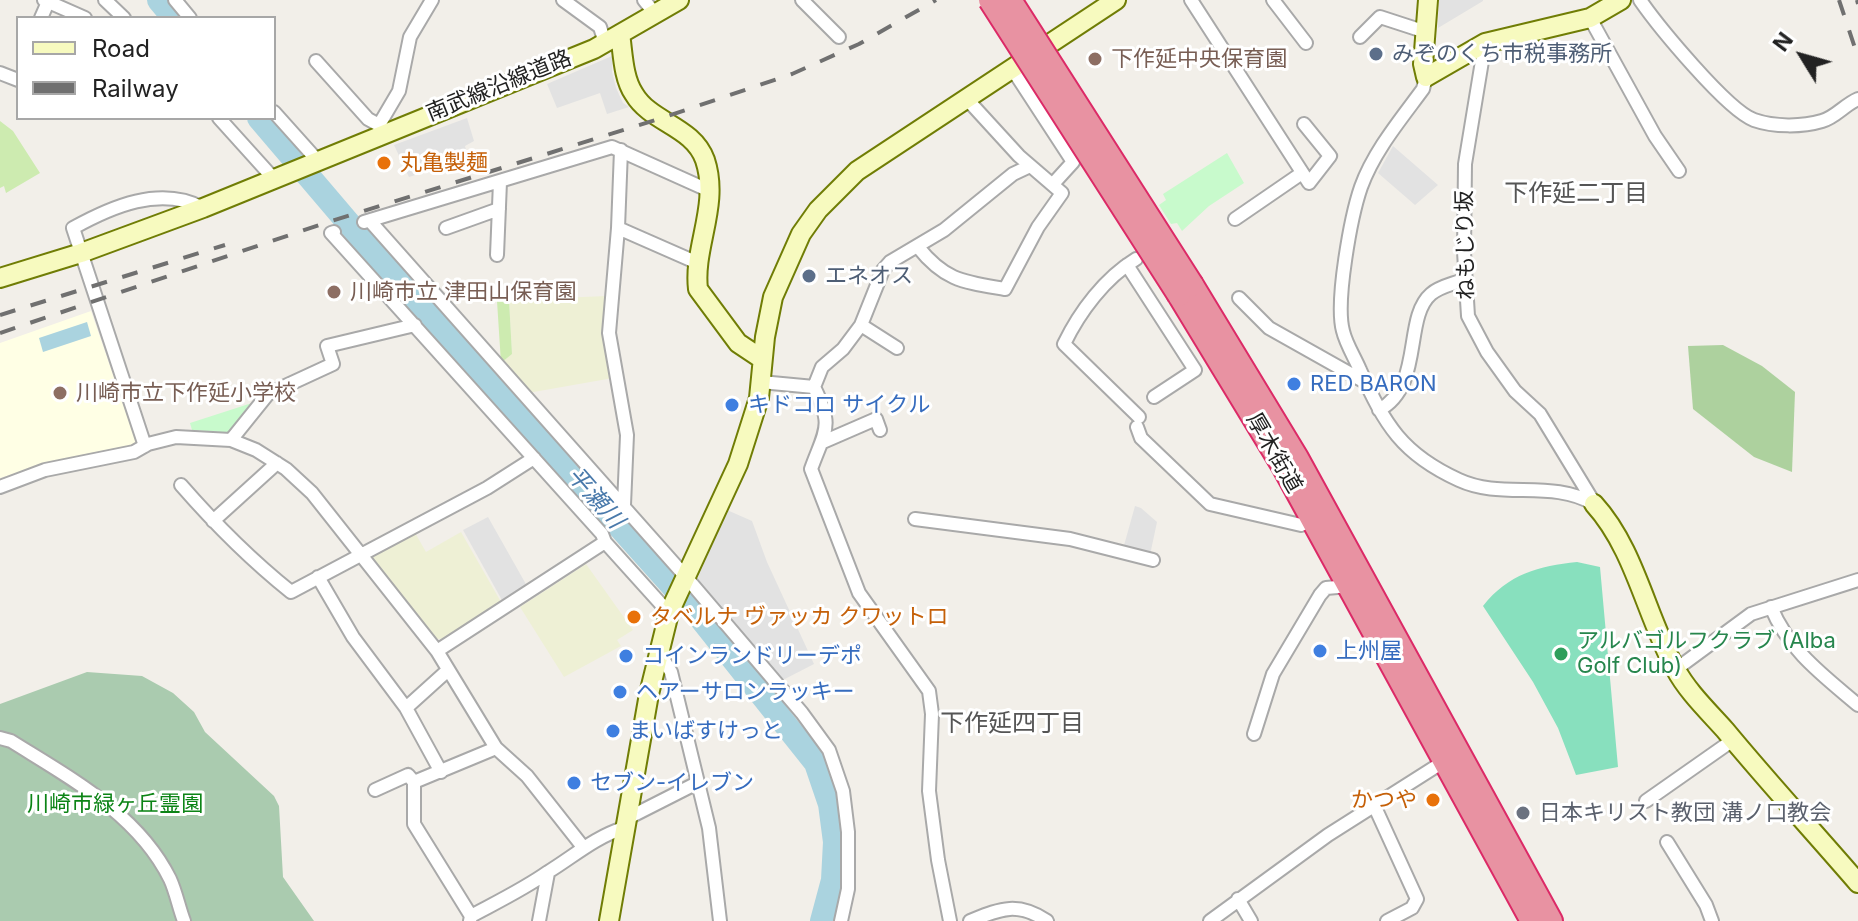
<!DOCTYPE html>
<meta charset="utf-8">
<style>
body{margin:0}
#map{position:relative;width:1858px;height:921px;overflow:hidden;background:#f2efe9;font-family:Inter,sans-serif}
canvas{display:block}
.legend{position:absolute;left:16px;top:16px;width:260px;height:104px;box-sizing:border-box;background:#fff;border:2px solid #a7a7a7;margin:0;padding:10px 14px;list-style:none;font-size:24px;color:#222}
.legend li{display:flex;align-items:center;gap:16px;height:40px}
.legend b{width:40px;border:2px solid #a7a7a7}
.north{position:absolute;left:1762px;top:16px;width:80px;height:80px;-webkit-text-stroke:6px #fff;paint-order:stroke;rotate:307deg;font-size:22px;font-weight:700;line-height:32px;text-align:center;color:#222}
.north::after{content:'';display:block;margin:auto;width:28px;height:36px;background:#222;clip-path:polygon(50% 0,100% 100%,50% 72%,0 100%)}
</style>
<div id="map">
<canvas width="1858" height="921"></canvas>
<ul class="legend">
<li><b style="height:10px;background:#f7fabf"></b>Road</li>
<li><b style="height:10px;background:#707070"></b>Railway</li>
</ul>
<div class="north">N</div>
</div>
<script>
const c = document.querySelector('canvas').getContext('2d');
c.lineJoin = 'round';
function paint(path, color) { c.fillStyle = color; c.fill(path, 'evenodd'); }
function stroke(path, color, width, dash) { c.strokeStyle = color; c.lineWidth = width; c.lineCap = dash ? 'butt' : 'round'; c.setLineDash(dash || []); c.stroke(path); }
function write(font, color, halo, rows, align = 'center') {
  c.font = font + ' Inter,"Noto Sans JP",sans-serif'; c.lineWidth = 6; c.setLineDash([]); c.textBaseline = 'middle'; c.strokeStyle = halo; c.fillStyle = color; for (const [text, x, y, turn = 0] of rows) {
    c.save(); c.translate(x, y); c.rotate((+turn || 0) * Math.PI / 180); c.textAlign = isNaN(turn) ? turn : align; if (halo) c.strokeText(text, 0, 0); c.fillText(text, 0, 0); c.restore();
  }
}
paint(new Path2D(`
 M91,311L136,442L133,447L39,466L0,478V343Z`), '#ffffe5');
paint(new Path2D(`
 M607,296L605,338L609,368L613,378L528,393L501,363L512,354L509,300Z
 M414,531L426,552L461,532L501,602L446,638L438,639L430,637L370,556Z
 M586,564L633,630L617,640L621,646L564,677L520,607Z`), '#eef0d5');
paint(new Path2D(`
 M0,121L13,131L40,173L6,193L4,186L0,188Z
 M509,300L512,354L501,363L497,301Z`), '#cdebb0');
paint(new Path2D(`
 M1723,345L1762,366L1795,392L1792,472L1754,457L1693,409L1688,346Z`), '#add19e');
paint(new Path2D(`
 M87,672L142,676L173,693L194,712L205,732L274,796L279,806L283,877L314,921H0V704Z`), '#aacbaf');
paint(new Path2D(`
 M1227,153L1244,183L1209,206L1182,231L1177,223L1171,224L1159,205L1166,200L1163,194Z
 M255,402L231,433L192,430L190,423Z`), '#c8facc');
paint(new Path2D(`
 M1577,562L1600,567L1618,767L1576,775L1558,728L1533,682L1483,606C1508,574 1539,566 1577,562Z`), '#88e0be');
paint(new Path2D(`
 M1439,0H1483V1L1438,28Z
 M612,56V72L616,88L623,103L629,107L607,114L600,93L557,108L547,84Z
 M467,118L474,141L465,146L468,158L409,177L394,145Z
 M1393,146L1438,185L1415,205L1378,173Z
 M1135,506L1141,508L1157,522L1150,555L1123,549Z
 M727,510L752,521L767,562L814,664L781,681L696,582Z
 M488,517L527,586L503,602L463,530Z`), '#e2e2e2');
paint(new Path2D(`
 M87,322L91,336L43,352L39,338Z`), '#aad3df');
stroke(new Path2D(`
 M159,0L174,18
 M259,118L368,246L695,611L816,763L830,804L835,842L833,880L822,921`), '#aad3df', 24);
const street = new Path2D(`
 M44,0L85,18
 M105,0L124,18
 M175,0L190,18
 M563,0L600,27L605,43
 M644,0L656,15
 M802,0L839,37
 M1191,0L1309,183L1330,156L1304,124
 M1273,0L1306,43
 M1640,0C1658,26 1727,110 1754,120C1774,127 1802,127 1822,121C1836,117 1844,105 1858,99
 M41,18L48,2
 M1590,18L1655,136L1679,171
 M1360,37L1380,17L1426,32
 M1485,43L1465,164L1464,252L1468,316L1487,352L1515,391L1540,414L1593,501
 M316,61L368,119L379,125L380,131
 M1011,67L1073,162L1053,184
 M0,73L18,80
 M1426,77L1423,89C1401,119 1374,151 1361,187C1351,216 1335,302 1343,331C1346,344 1355,358 1360,370C1385,425 1402,454 1459,480C1502,500 1552,479 1594,504
 M274,112L317,160
 M219,118L274,179
 M379,125L399,91L410,37L432,0
 M621,150L618,228L609,333L627,435L624,505
 M1235,219L1302,173
 M370,221L686,577L802,713L829,750L843,791L848,832V889L841,921
 M364,222L612,147L710,191
 M446,228L499,209
 M618,228L700,264
 M334,232L331,233L602,534L605,542L669,613
 M918,247C945,281 964,282 1005,289L1038,227L1062,193L1019,156L965,97
 M497,255L500,182
 M1136,259C1105,278 1080,311 1064,344L1139,417
 M1127,265L1195,370L1154,397
 M1239,298L1269,328L1365,382
 M861,325L897,348
 M761,382L814,387
 M1379,410C1424,386 1403,318 1431,294C1440,286 1454,284 1465,279
 M1137,427L1141,438L1210,504L1301,525L1312,520
 M231,440L268,394L333,364L327,346L415,325
 M823,442L876,419L880,430
 M145,446L73,228C111,207 160,185 203,208
 M181,485C215,524 251,560 291,592L487,488L534,458
 M0,487L45,470L134,452L148,444L176,437L231,440L256,450L286,469L312,493L437,651L496,748L527,776L583,847
 M915,519L1070,539L1153,560
 M213,521L277,463
 M318,577L353,637L406,708L441,772
 M1771,607C1789,651 1824,676 1858,705
 M437,651L605,542
 M659,652L671,672L709,828L720,921
 M1675,670L1751,614L1858,580
 M406,708L447,671
 M1254,734L1273,674L1320,595L1326,588L1349,586
 M0,738L11,741C70,778 138,814 170,879C176,892 179,908 184,921
 M414,782V824L471,916L470,921
 M375,790L408,775L414,782L496,748
 M1646,801L1733,740
 M1374,805L1417,899L1412,908L1387,921
 M626,819L697,783
 M1667,842L1706,905L1712,921
 M1238,899L1251,921
 M471,916C497,902 524,889 548,872C574,856 595,837 624,828
 M539,921L548,873
 M950,921L938,860L929,791L932,714L929,691L859,593L811,469C825,430 834,427 814,387L822,367L843,349L861,325L883,270L890,262L944,230L1013,174L1030,166
 M970,921C1000,909 1017,901 1047,921
 M1210,921L1328,835L1443,762`);
const secondary = new Path2D(`
 M1428,0L1423,64L1426,77L1485,43L1590,18L1621,0
 M620,34C623,53 623,78 634,94C651,123 693,126 705,160C720,205 693,247 698,289L738,343L762,359
 M0,278L81,253L203,208L594,49L679,0
 M1594,504C1635,549 1646,616 1675,668C1687,691 1708,711 1725,730C1768,782 1814,832 1858,883
 M609,921L649,694L669,613L738,464L759,398L765,337L773,297L801,234L818,210L857,171L1116,0`);
const highway = new Path2D(`
 M1192,285L1297,458L1551,921
 M1179,295L1283,466L1532,921`);
stroke(street, '#a9a9a9', 16);
stroke(secondary, '#707d05', 22);
stroke(highway, '#dc2a67', 26);
stroke(street, '#fff', 12);
stroke(secondary, '#f7fabf', 18);
stroke(highway, '#e892a2', 22);
stroke(new Path2D(`
 M1839,0L1858,57
 M1857,0L1858,4
 M0,315L225,245
 M0,333L325,223L662,118L792,74L859,44L936,0`), '#707070', 4, [16, 16]);
const highwayBridge = new Path2D(`
 M990,0L1179,295
 M1010,0L1192,285`);
stroke(highwayBridge, '#dc2a67', 26, []);
stroke(highwayBridge, '#e892a2', 22);
for (const [x, y, r, color] of [
 [1376,54,8,"#5c6f8a"],
 [1095,59,8,"#8d6e63"],
 [384,163,8,"#e8710a"],
 [809,276,8,"#5c6f8a"],
 [334,292,8,"#8d6e63"],
 [1294,384,8,"#3f7fe0"],
 [60,393,8,"#8d6e63"],
 [732,405,8,"#3f7fe0"],
 [634,617,8,"#e8710a"],
 [1320,651,8,"#3f7fe0"],
 [1561,654,8,"#2e9e5b"],
 [626,656,8,"#3f7fe0"],
 [620,692,8,"#3f7fe0"],
 [613,731,8,"#3f7fe0"],
 [574,783,8,"#3f7fe0"],
 [1433,800,8,"#e8710a"],
 [1523,813,8,"#6b7280"]
]) { const dot = new Path2D(); dot.arc(x, y, r, 0, 2 * Math.PI); c.fillStyle = color; c.fill(dot); stroke(dot, '#fff', 3); }
write('22px', '#4e5e75', '#fff', [
 ["みぞのくち市税事務所",1392,54],
 ["エネオス",825,276]
], 'left');
write('22px', '#785e54', '#fff', [
 ["下作延中央保育園",1111,59],
 ["川崎市立 津田山保育園",350,292],
 ["川崎市立下作延小学校",76,393]
], 'left');
write('22px', '#222', '#fff', [
 ["南武線沿線道路",499,86,-22],
 ["ねもじり坂",1466,245,-91],
 ["厚木街道",1274,453,60]
]);
write('22px', '#c56008', '#fff', [
 ["丸亀製麺",400,163],
 ["タベルナ ヴァッカ クワットロ",650,617],
 ["かつや",1417,800,"right"]
], 'left');
write('22px', '#366cbe', '#fff', [
 ["RED BARON",1310,384],
 ["キドコロ サイクル",748,405],
 ["上州屋",1336,651],
 ["コインランドリーデポ",642,656],
 ["ヘアーサロンラッキー",636,692],
 ["まいばすけっと",629,731],
 ["セブン-イレブン",590,783]
], 'left');
write('22px', '#27864d', '#fff', [
 ["アルバゴルフクラブ (Alba",1577,641],
 ["Golf Club)",1577,666]
], 'left');
write('22px', '#0c8416', '#fff', [
 ["川崎市緑ヶ丘霊園",115,804]
]);
write('22px', '#5b616d', '#fff', [
 ["日本キリスト教団 溝ノ口教会",1539,813]
], 'left');
write('24px', '#555', '#fff', [
 ["下作延二丁目",1576,194],
 ["下作延四丁目",1012,724]
]);
write('italic 24px', '#4a7aab', '#fff', [
 ["平瀬川",595,498,49]
]);
</script>
